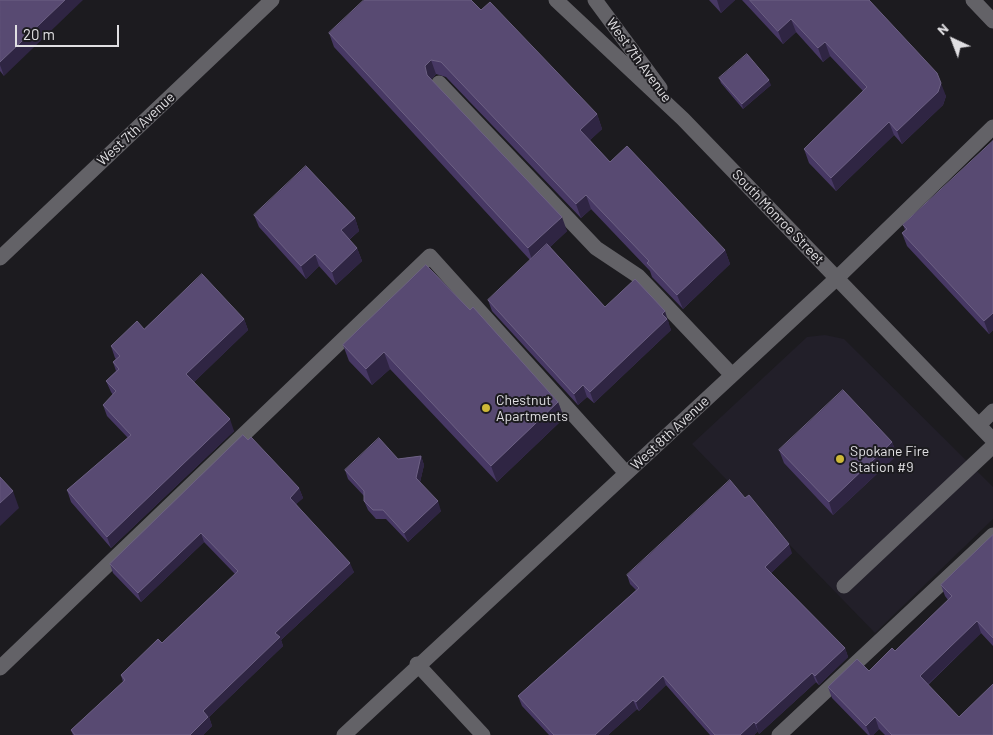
<!DOCTYPE html>
<style>
body{margin:0}
#map{position:relative;width:993px;height:735px;overflow:hidden;background:#1c1b1f;font-family:Barlow,sans-serif}
canvas{display:block}
.north{position:absolute;left:928px;top:15px;width:50px;height:50px;-webkit-text-stroke:4px #1c1b1f;paint-order:stroke;rotate:317deg;font-size:14px;font-weight:700;line-height:20px;text-align:center;color:#e0dfe2}
.north::after{content:'';display:block;margin:auto;width:18px;height:22px;background:#e0dfe2;clip-path:polygon(50% 0,100% 100%,50% 72%,0 100%)}
.scale{position:absolute;left:15px;top:25px;width:104px;height:22px;box-sizing:border-box;border:2px solid #e0dfe2;border-top:0;padding-left:6px;font-size:15px;line-height:18px;white-space:nowrap;color:#e0dfe2;-webkit-text-stroke:4px #1c1b1f;paint-order:stroke}
</style>
<div id="map">
<canvas width="993" height="735"></canvas>
<div class="north">N</div>
<div class="scale">20 m</div>
</div>
<script>
const c = document.querySelector('canvas').getContext('2d');
c.lineJoin = 'round';
function paint(path, color) { c.fillStyle = color; c.fill(path, 'evenodd'); }
function stroke(path, color, width, dash) { c.strokeStyle = color; c.lineWidth = width; c.lineCap = dash ? 'butt' : 'round'; c.setLineDash(dash || []); c.stroke(path); }
function write(font, color, halo, rows, align = 'center') {
  c.font = font + ' Barlow,sans-serif'; c.lineWidth = 4; c.setLineDash([]); c.textBaseline = 'middle'; c.strokeStyle = halo; c.fillStyle = color; for (const [text, x, y, turn = 0] of rows) {
    c.save(); c.translate(x, y); c.rotate((+turn || 0) * Math.PI / 180); c.textAlign = isNaN(turn) ? turn : align; if (halo) c.strokeText(text, 0, 0); c.fillText(text, 0, 0); c.restore();
  }
}
paint(new Path2D(`
 M825,335L844,339L993,487V519L875,633L692,444L807,337Z`), '#221f29');
stroke(new Path2D(`
 M556,0L683,119L993,440
 M595,0L660,88
 M973,0L993,21
 M439,83L596,248L638,276L732,375
 M0,258L272,0
 M979,425L993,411
 M844,586L993,446
 M417,664L483,735
 M0,668L430,256L626,473
 M344,735L837,278L993,127
 M779,735L993,535`), '#636267', 15);
paint(new Path2D(`
 M0,0L4,76L0,71Z
 M709,0H735L721,13Z
 M742,0H869L946,96L943,105L902,144L894,135L836,191L809,163L804,149L863,91L830,56L823,62L796,32L783,44Z
 M481,10L597,114L602,129L590,140L610,162L725,250L730,264L683,309L652,277L650,271L591,209L581,218L446,77L436,74L431,80L567,231L550,247L605,307L669,322L668,323L671,330L594,403L587,397L578,405L492,311L488,300L530,260L334,47L329,33Z
 M719,78L771,85L743,109L721,83Z
 M993,141V330L989,334L907,246L902,233L905,230L903,225Z
 M254,215L355,218L359,231L349,240L357,248L362,261L336,285L319,266L306,279L259,227Z
 M426,265L558,402L564,418L497,482L390,369L372,385L349,361L343,345Z
 M244,319L248,330L194,382L234,431L111,548L71,502L67,490L128,438L107,416L103,405L113,395L111,392L106,381L116,371L113,362L116,359L115,358L111,346L144,329Z
 M892,442L897,455L833,515L784,463L779,450Z
 M421,456L424,465L420,482L441,511L408,542L386,519H376L368,510L364,501V496L348,479L345,470L398,459Z
 M299,488L303,498L296,504L354,572L281,640L283,646L209,717L212,726L203,735H73L71,730L123,682L121,675L162,643L235,574L204,542L141,602L113,573L110,564Z
 M993,535V646L981,633L928,685L959,717L993,735H885L879,729L873,735H868L832,698L828,687L869,671L895,651L948,600L945,596L941,585Z
 M792,553L771,573L845,648L848,657L819,685L816,682L759,734L758,731L754,735H710L666,685L639,711L637,709L608,735H549L522,706L518,696L636,590L630,584L627,575Z`), '#473864');
paint(new Path2D(`
 M65,0H83L4,76L0,65V62Z
 M717,0H735L721,13Z
 M791,19L796,32L783,44L778,31Z
 M825,42L830,56L823,62L818,48Z
 M431,60L436,74L430,81L427,75L425,66Z
 M937,73L946,96L943,105L902,144L897,131Z
 M769,80L771,85L743,109L742,104Z
 M597,114L602,129L586,144L580,130Z
 M889,122L894,135L836,191L831,178Z
 M586,195L591,209L581,218L576,204Z
 M562,217L567,231L533,263L528,248Z
 M355,218L359,231L345,243L341,230Z
 M357,248L362,261L336,285L332,272Z
 M725,250L730,264L683,309L677,295Z
 M315,254L319,266L306,279L301,266Z
 M665,311L671,330L594,403L590,392Z
 M993,313V330L989,334L984,321Z
 M244,319L248,330L190,386L186,374Z
 M384,352L390,369L372,385L366,369Z
 M583,385L587,397L578,405L574,394Z
 M558,402L564,418L497,482L491,466Z
 M230,419L234,431L111,548L107,537Z
 M892,442L897,455L833,515L829,502Z
 M421,456L424,465L419,487L416,478Z
 M299,488L303,498L293,507L290,498Z
 M13,491L19,508L0,526V503Z
 M438,501L441,511L408,542L404,533Z
 M201,533L204,542L141,602L138,593Z
 M789,544L792,553L768,576L765,567Z
 M350,563L354,572L281,640L283,646L209,717L212,726L203,735H190L203,711L275,633Z
 M977,621L981,633L924,688L920,676Z
 M845,648L848,657L819,685L815,676Z
 M812,673L816,682L759,734L756,724Z
 M663,676L666,685L639,711L636,702Z
 M633,700L637,709L608,735H595Z
 M875,717L879,729L873,735H870L866,726Z
 M754,722L758,731L754,735H740Z`), '#2f2543');
const building = new Path2D(`
 M0,0H65L0,62Z
 M364,0H471L481,10L490,2L597,114L580,130L610,162L627,146L725,250L677,295L647,263L649,261L586,195L576,204L441,62L431,60L425,66L427,75L562,217L528,248L329,33Z
 M750,0H869L937,73L941,83L938,92L897,131L889,122L831,178L804,149L867,87L825,42L818,48L791,19L778,31Z
 M747,54L769,80L742,104L719,78Z
 M993,141V313L984,321L902,233L907,229L903,225Z
 M306,166L355,218L341,230L357,248L332,272L315,254L301,266L254,215Z
 M547,244L605,307L635,279L665,311L662,314L667,319L590,392L583,385L574,394L488,300Z
 M426,265L470,310L473,307L558,402L491,466L384,352L366,369L343,345Z
 M202,274L244,319L186,374L230,419L107,537L67,490L131,435L103,405L116,391L106,381L119,369L113,362L120,356L111,346L137,321L144,329Z
 M843,390L892,442L829,502L779,450Z
 M243,435L248,440L251,437L299,488L290,498L350,563L275,633L280,637L203,711L208,717L190,735H75L71,730L125,680L121,675L158,639L162,643L238,571L201,533L138,593L110,564Z
 M379,438L398,459L421,456L416,478L438,501L404,533L383,510H373L364,501V491L345,470Z
 M0,477L13,491L0,503Z
 M730,480L745,498L749,495L789,544L765,567L845,648L815,676L812,673L756,724L754,722L740,735H715L663,676L636,702L633,700L595,735H554L518,696L639,588L627,575Z
 M993,535V638L977,621L920,676L959,717L993,684V735H892L875,717L866,726L828,687L857,659L869,671L892,648L895,651L952,596L941,585Z`);
paint(building, '#584a72');
stroke(building, '#6d6184', 1);
for (const [x, y, r, color] of [
 [486,408,5,"#ceb837"],
 [840,459,5,"#ceb837"]
]) { const dot = new Path2D(); dot.arc(x, y, r, 0, 2 * Math.PI); c.fillStyle = color; c.fill(dot); stroke(dot, '#1c1b1f', 2); }
write('14px', '#e0dfe2', '#1c1b1f', [
 ["West 7th Avenue",639,60,54],
 ["West 7th Avenue",136,129,-43],
 ["South Monroe Street",778,217,46],
 ["West 8th Avenue",670,433,-43]
]);
write('14px', '#e0dfe2', '#1c1b1f', [
 ["Chestnut",496,400],
 ["Apartments",496,416],
 ["Spokane Fire",850,451],
 ["Station #9",850,467]
], 'left');
</script>
